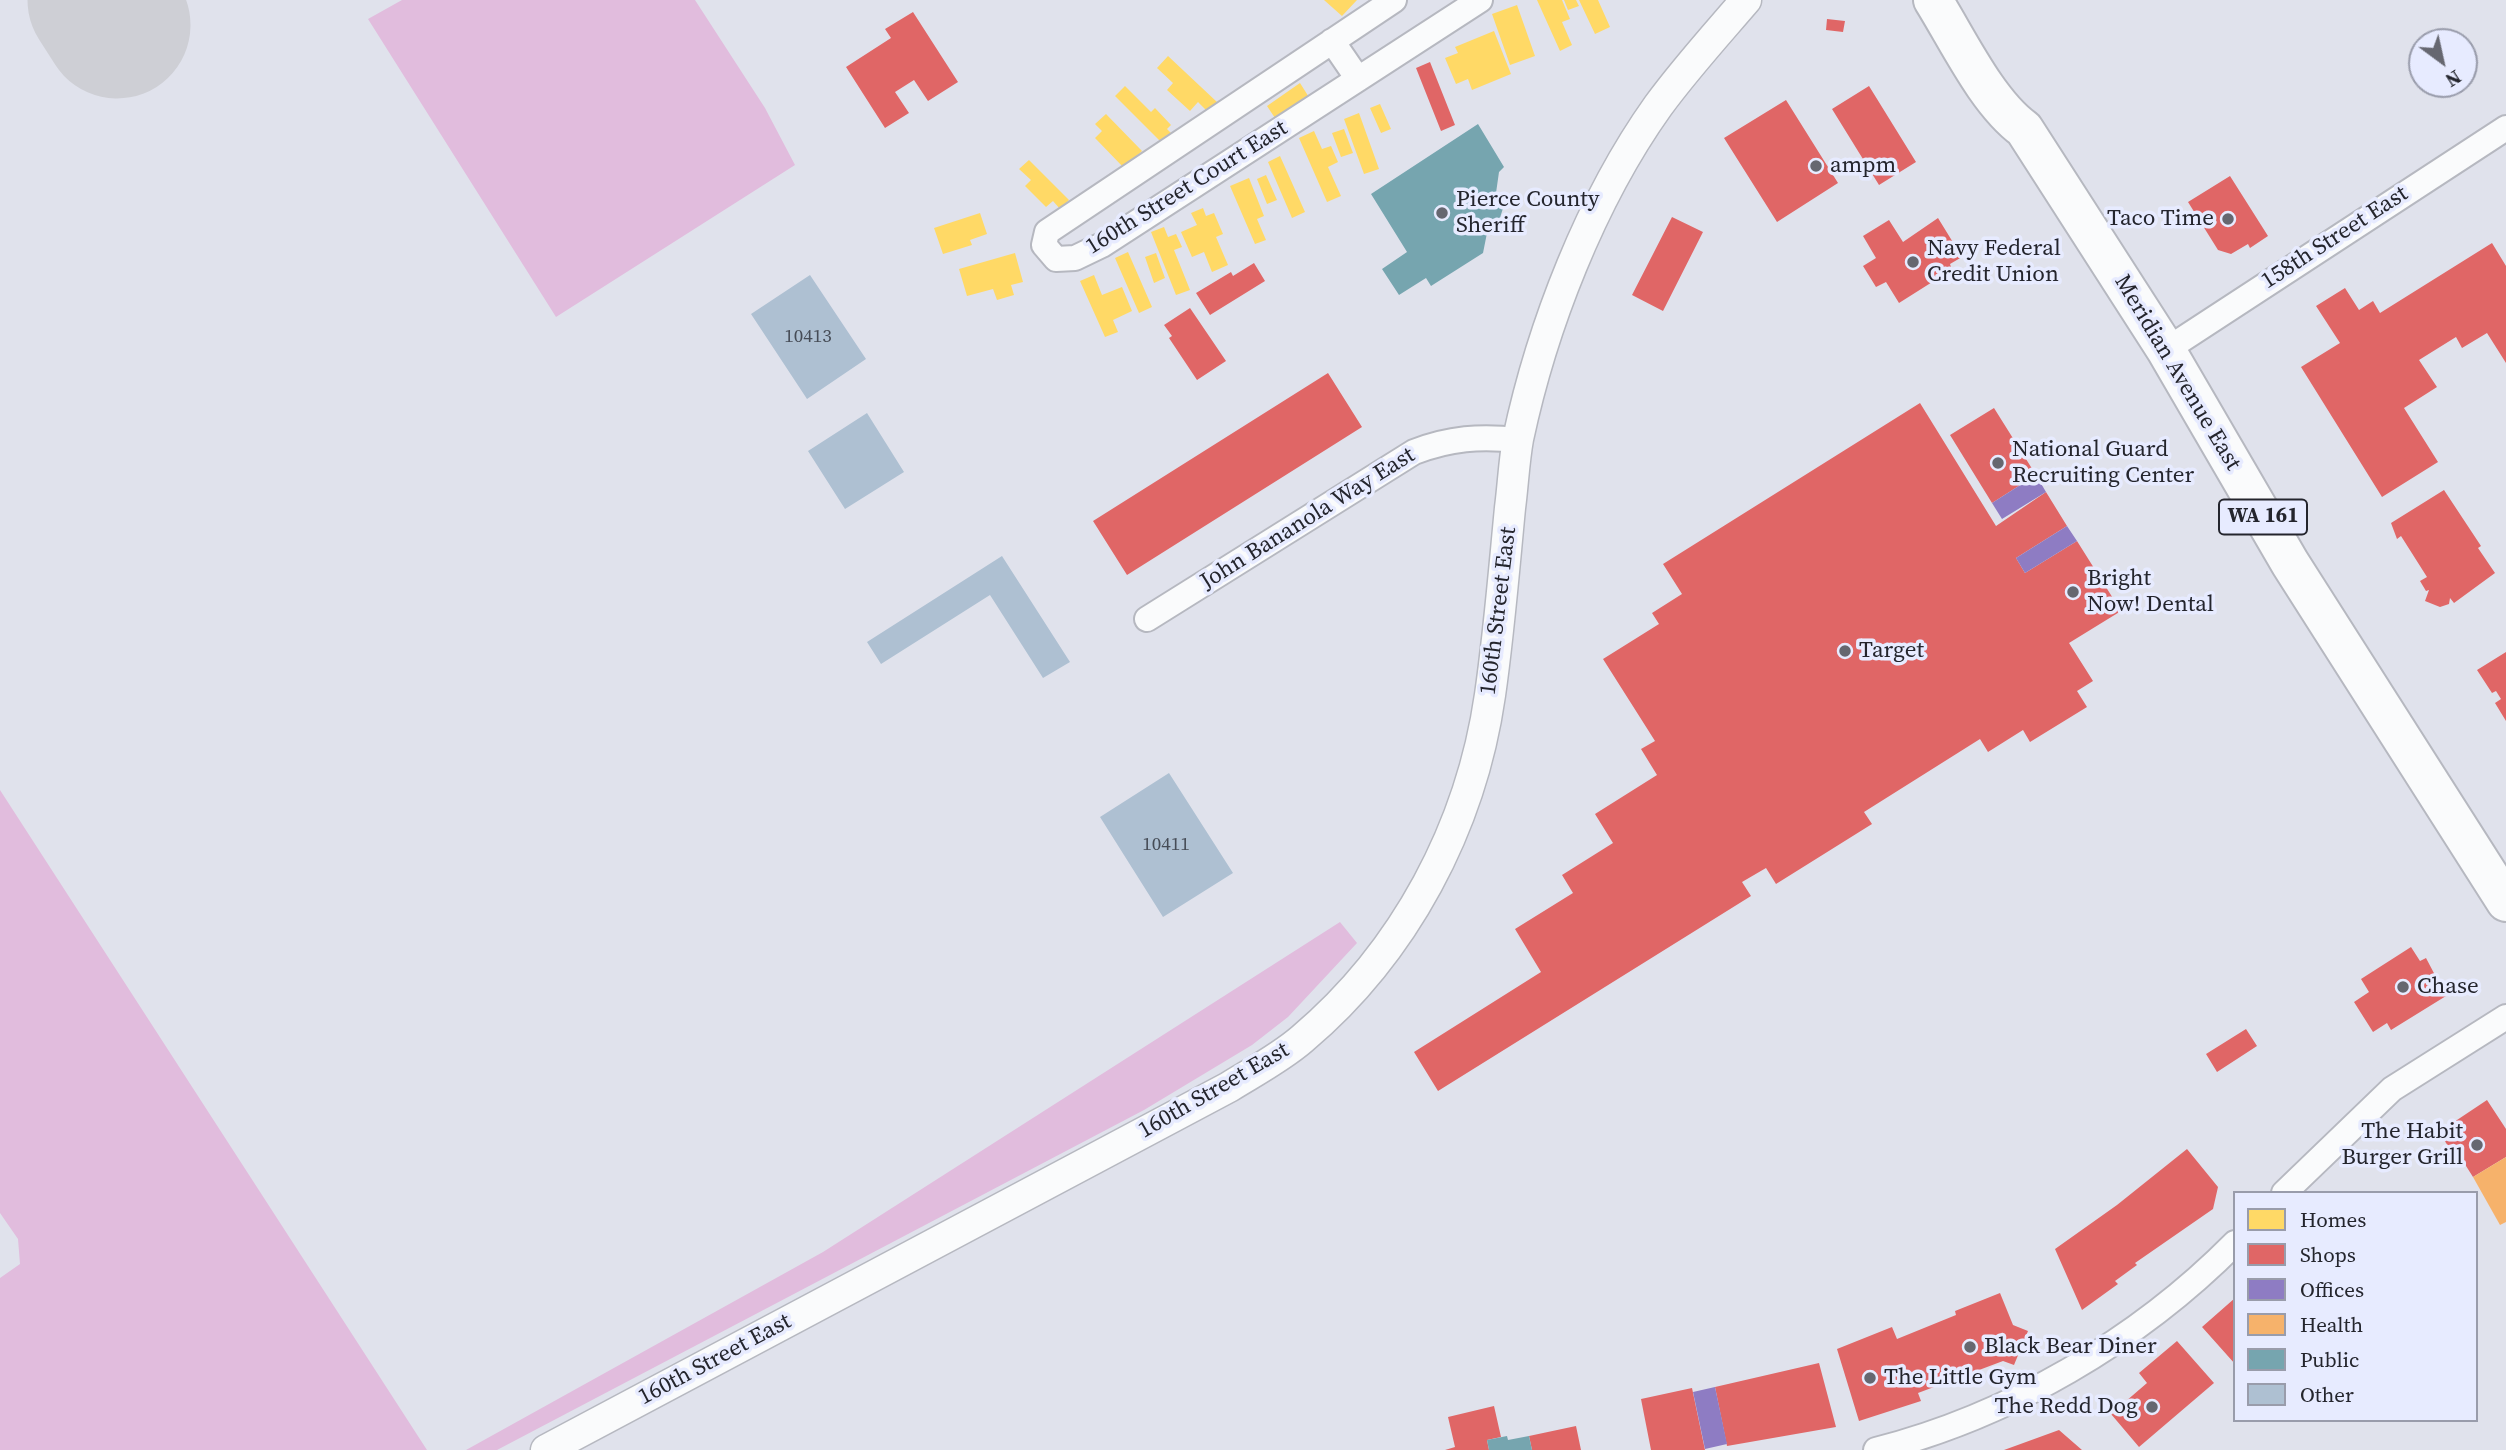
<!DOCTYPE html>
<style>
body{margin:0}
#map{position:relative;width:2506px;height:1450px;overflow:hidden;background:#e0e2ec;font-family:"Source Serif 4",serif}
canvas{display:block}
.legend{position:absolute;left:2233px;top:1191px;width:245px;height:231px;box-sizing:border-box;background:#e7ebff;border:2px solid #999cab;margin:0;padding:9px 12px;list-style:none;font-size:21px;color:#24252d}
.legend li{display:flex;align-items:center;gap:14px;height:35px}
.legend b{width:35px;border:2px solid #999cab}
.north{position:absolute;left:2408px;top:28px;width:70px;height:70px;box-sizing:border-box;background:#e7ebff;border:2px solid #999cab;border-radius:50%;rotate:147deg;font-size:19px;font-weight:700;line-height:28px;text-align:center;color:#24252d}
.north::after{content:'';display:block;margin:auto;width:24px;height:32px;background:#666770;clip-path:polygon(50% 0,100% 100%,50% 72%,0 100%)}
</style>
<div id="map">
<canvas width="2506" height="1450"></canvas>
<ul class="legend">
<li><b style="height:19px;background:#ffd966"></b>Homes</li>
<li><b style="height:19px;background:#e06666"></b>Shops</li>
<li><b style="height:19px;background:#8e7cc3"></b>Offices</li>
<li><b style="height:19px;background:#f6b26b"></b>Health</li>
<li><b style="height:19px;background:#76a5af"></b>Public</li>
<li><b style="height:19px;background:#aec0d2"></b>Other</li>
</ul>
<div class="north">N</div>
</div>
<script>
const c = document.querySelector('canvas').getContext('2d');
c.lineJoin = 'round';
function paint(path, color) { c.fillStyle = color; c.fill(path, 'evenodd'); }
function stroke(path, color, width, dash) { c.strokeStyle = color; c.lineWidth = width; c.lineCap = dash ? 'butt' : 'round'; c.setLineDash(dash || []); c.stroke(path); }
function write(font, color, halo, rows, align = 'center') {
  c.font = font + ' "Source Serif 4",serif'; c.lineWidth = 7; c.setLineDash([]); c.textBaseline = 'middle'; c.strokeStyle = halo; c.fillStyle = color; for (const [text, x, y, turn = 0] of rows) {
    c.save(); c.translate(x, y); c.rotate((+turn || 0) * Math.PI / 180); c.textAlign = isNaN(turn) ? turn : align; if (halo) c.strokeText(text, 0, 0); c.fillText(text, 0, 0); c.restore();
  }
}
paint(new Path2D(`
 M402,0H695L765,108L795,165L556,317L368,19Z
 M0,790L427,1450H0V1278L20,1264L18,1239L0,1213Z
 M1340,922L1357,943L1288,1017L1252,1045L1144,1110L497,1450H466L823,1252Z`), '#e1bcdd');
paint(new Path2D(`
 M1324,0H1357L1342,16Z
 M1537,0H1562L1570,19L1562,22L1572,45L1560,51Z
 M1564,0H1576L1579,6L1568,10Z
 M1579,0H1598L1610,27L1595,34Z
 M1517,5L1535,56L1510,65L1492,14Z
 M1494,31L1511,74L1472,90L1468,79L1456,84L1445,58L1458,53L1455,47Z
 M1168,56L1217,102L1208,112L1198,102L1190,111L1167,90L1173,83L1157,68Z
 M1300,83L1312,102L1279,124L1267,106Z
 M1125,86L1151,112L1155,108L1171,125L1167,129L1172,134L1162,143L1115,96Z
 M1380,104L1391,129L1381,133L1370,108Z
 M1359,113L1379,169L1364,174L1344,119Z
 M1106,114L1142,151L1124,168L1095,138L1102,131L1095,124Z
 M1344,129L1353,153L1341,157L1332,133Z
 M1314,131L1322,149L1331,146L1338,162L1328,167L1341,196L1327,202L1299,138Z
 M1280,156L1305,212L1292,218L1268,162Z
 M1029,160L1069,200L1060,209L1053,201L1046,207L1025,186L1031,180L1019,169Z
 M1266,175L1277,200L1267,204L1257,179Z
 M1249,178L1264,216L1257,219L1266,240L1255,244L1230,186Z
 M1203,208L1206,216L1214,213L1223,234L1216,237L1228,265L1212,272L1204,252L1192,257L1181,232L1197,225L1191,213Z
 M980,213L987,234L970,240L972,245L943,254L934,228Z
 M1164,227L1168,237L1176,234L1182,247L1174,250L1190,290L1176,295L1151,232Z
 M1128,252L1152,307L1139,313L1115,258Z
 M1015,253L1023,282L1011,285L1014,295L997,300L993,289L967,296L959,269Z
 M1156,253L1165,278L1154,283L1145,257Z
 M1094,275L1102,295L1122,287L1132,311L1113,320L1118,332L1105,337L1080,281Z`), '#ffd966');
paint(new Path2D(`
 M913,12L958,82L928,101L914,80L895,92L909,113L885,128L846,67L891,38L885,29Z
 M1827,19L1845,21L1843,32L1826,30Z
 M1430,62L1455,125L1441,131L1416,68Z
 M1869,86L1916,162L1879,185L1832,109Z
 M1786,100L1838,183L1777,222L1724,138Z
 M2230,176L2268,236L2250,248L2248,244L2231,254L2218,250L2188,202Z
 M1672,217L1703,232L1663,311L1632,295Z
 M1938,218L1962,257L1950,264L1951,267L1935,275L1937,279L1899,303L1886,282L1876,287L1863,266L1876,258L1863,236L1889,220L1903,242Z
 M2492,243L2506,266V363L2487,333L2462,348L2456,337L2419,360L2437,387L2404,408L2438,462L2382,497L2301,367L2340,343L2316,306L2345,288L2359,310L2373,301L2380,313Z
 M1254,263L1265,281L1210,315L1196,293L1231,272L1233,276Z
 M1190,308L1226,361L1197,380L1169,338L1172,336L1164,325Z
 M1328,373L1362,427L1127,575L1093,521Z
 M1920,403L1996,526L2046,492L2067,526L2016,558L2025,573L2077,541L2121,611L2069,643L2093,681L2077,691L2087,707L2030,742L2023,730L1988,752L1980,739L1864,812L1872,824L1776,884L1766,868L1742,882L1751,896L1438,1091L1414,1052L1541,972L1515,929L1573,893L1562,875L1613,843L1595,814L1657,775L1641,749L1655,741L1603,659L1659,624L1652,613L1682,594L1663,564Z
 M1994,408L2036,475L1992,503L1950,435Z
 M2444,490L2481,546L2478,548L2495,573L2454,603L2450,598L2449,604L2440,607L2425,601L2429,590L2426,591L2420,581L2427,577L2401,536L2397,539L2391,523Z
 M2506,652V721L2495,703L2501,699L2496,691L2492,693L2477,670Z
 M2411,947L2420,961L2426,958L2446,996L2391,1030L2387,1023L2373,1032L2354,1002L2369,992L2361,979Z
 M2246,1029L2257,1046L2217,1072L2206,1054Z
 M2487,1100L2506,1129V1157L2473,1177L2461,1158L2457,1160L2439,1132Z
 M2187,1149L2218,1187L2213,1209L2135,1263L2137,1265L2115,1281L2118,1284L2082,1310L2055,1249L2117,1205Z
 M2000,1293L2013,1325L2028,1331L2014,1365L2003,1361L1918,1393L1921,1401L1859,1421L1837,1349L1892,1327L1897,1339L1956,1315L1955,1311Z
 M2235,1298V1364L2202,1327Z
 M2177,1341L2214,1383L2139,1447L2111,1414L2147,1383L2139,1373Z
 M1819,1363L1836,1427L1727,1446L1715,1387Z
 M1692,1388L1705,1450H1651L1641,1399Z
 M1494,1406L1501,1437L1487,1440L1489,1450H1445L1455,1447L1448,1417Z
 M1576,1426L1581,1450H1532L1529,1436Z
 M2059,1430L2082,1450H2004Z`), '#e06666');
paint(new Path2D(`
 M2036,475L2046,492L2002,519L1992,503Z
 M2067,526L2077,541L2025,573L2016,558Z
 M1715,1387L1727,1444L1705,1449L1693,1392Z`), '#8e7cc3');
paint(new Path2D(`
 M2506,1157V1222L2500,1225L2473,1177Z`), '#f6b26b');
paint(new Path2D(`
 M1478,124L1504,167L1499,172L1496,193L1504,205L1499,221L1488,228L1483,253L1431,286L1426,278L1399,295L1382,269L1407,252L1371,194Z
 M1507,1436L1508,1440L1529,1436L1532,1450H1489L1487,1440Z`), '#76a5af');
stroke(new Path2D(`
 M117,25L155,0`), '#cecfd5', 60);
stroke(new Path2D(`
 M101,0L117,25`), '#cecfd5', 147);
paint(new Path2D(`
 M810,275L866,359L807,399L751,314Z
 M867,413L904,472L845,509L808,451Z
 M1002,556L1070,662L1043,678L990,595L881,664L867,642Z
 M1169,773L1233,873L1163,917L1100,817Z`), '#aec0d2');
const minor = new Path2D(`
 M1394,0L1047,232L1044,245L1056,259L1075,258L1102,245L1480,0
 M1332,41L1358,79
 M2166,350L2506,128
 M1147,619L1414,452C1450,438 1480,436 1518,440
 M2284,1193L2392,1089L2506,1017
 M1876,1450C2009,1416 2138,1341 2235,1243`);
const tertiary = new Path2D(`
 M546,1450L1229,1087C1253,1072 1280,1058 1302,1039C1405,952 1471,827 1490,695C1499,633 1504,570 1510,508C1513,485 1514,461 1518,439C1542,326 1591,200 1658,106C1685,69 1716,35 1746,0`);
const primary = new Path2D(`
 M1933,0C1958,40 1987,102 2024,129L2166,350L2290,563L2506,902`);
stroke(minor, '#b6b8c0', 28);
stroke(tertiary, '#b6b8c0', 33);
stroke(primary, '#b6b8c0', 42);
stroke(minor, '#fafbfc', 24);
stroke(tertiary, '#fafbfc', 30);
stroke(primary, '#fafbfc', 38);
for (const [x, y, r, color] of [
 [1816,166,7,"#666770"],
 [1442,213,7,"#666770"],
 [2228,219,7,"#666770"],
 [1913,262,7,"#666770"],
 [1998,463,7,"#666770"],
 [2073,592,7,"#666770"],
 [1845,651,7,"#666770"],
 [2403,987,7,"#666770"],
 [2477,1145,7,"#666770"],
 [1970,1347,7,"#666770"],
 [1870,1378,7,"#666770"],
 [2152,1407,7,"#666770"]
]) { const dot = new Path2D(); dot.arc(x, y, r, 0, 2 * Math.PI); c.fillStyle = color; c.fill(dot); stroke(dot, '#e7ebff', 2.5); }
write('19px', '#464c56', null, [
 ["10413",808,337],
 ["10411",1166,845]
]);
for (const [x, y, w] of [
 [2263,517,88]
]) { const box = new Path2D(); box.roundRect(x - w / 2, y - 17.5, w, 35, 5); c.fillStyle = '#e7ebff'; c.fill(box); stroke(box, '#24252d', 2); }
write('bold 21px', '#24252d', null, [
 ["WA 161",2263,517]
]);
write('23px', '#24252d', '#e7ebff', [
 ["ampm",1830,166],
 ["Pierce County",1456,200],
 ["Sheriff",1456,226],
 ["Taco Time",2214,219,"right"],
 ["Navy Federal",1927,249],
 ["Credit Union",1927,275],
 ["National Guard",2012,450],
 ["Recruiting Center",2012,476],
 ["Bright",2087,579],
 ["Now! Dental",2087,605],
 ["Target",1859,651],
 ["Chase",2417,987],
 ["The Habit",2463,1132,"right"],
 ["Burger Grill",2463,1158,"right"],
 ["Black Bear Diner",1984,1347],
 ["The Little Gym",1884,1378],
 ["The Redd Dog",2138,1407,"right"]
], 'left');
write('23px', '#24252d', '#e7ebff', [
 ["160th Street Court East",1187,188,-32],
 ["158th Street East",2335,238,-33],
 ["Meridian Avenue East",2177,373,59],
 ["John Bananola Way East",1308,519,-32],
 ["160th Street East",1499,611,-83],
 ["160th Street East",1214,1091,-30],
 ["160th Street East",715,1360,-28]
]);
</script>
